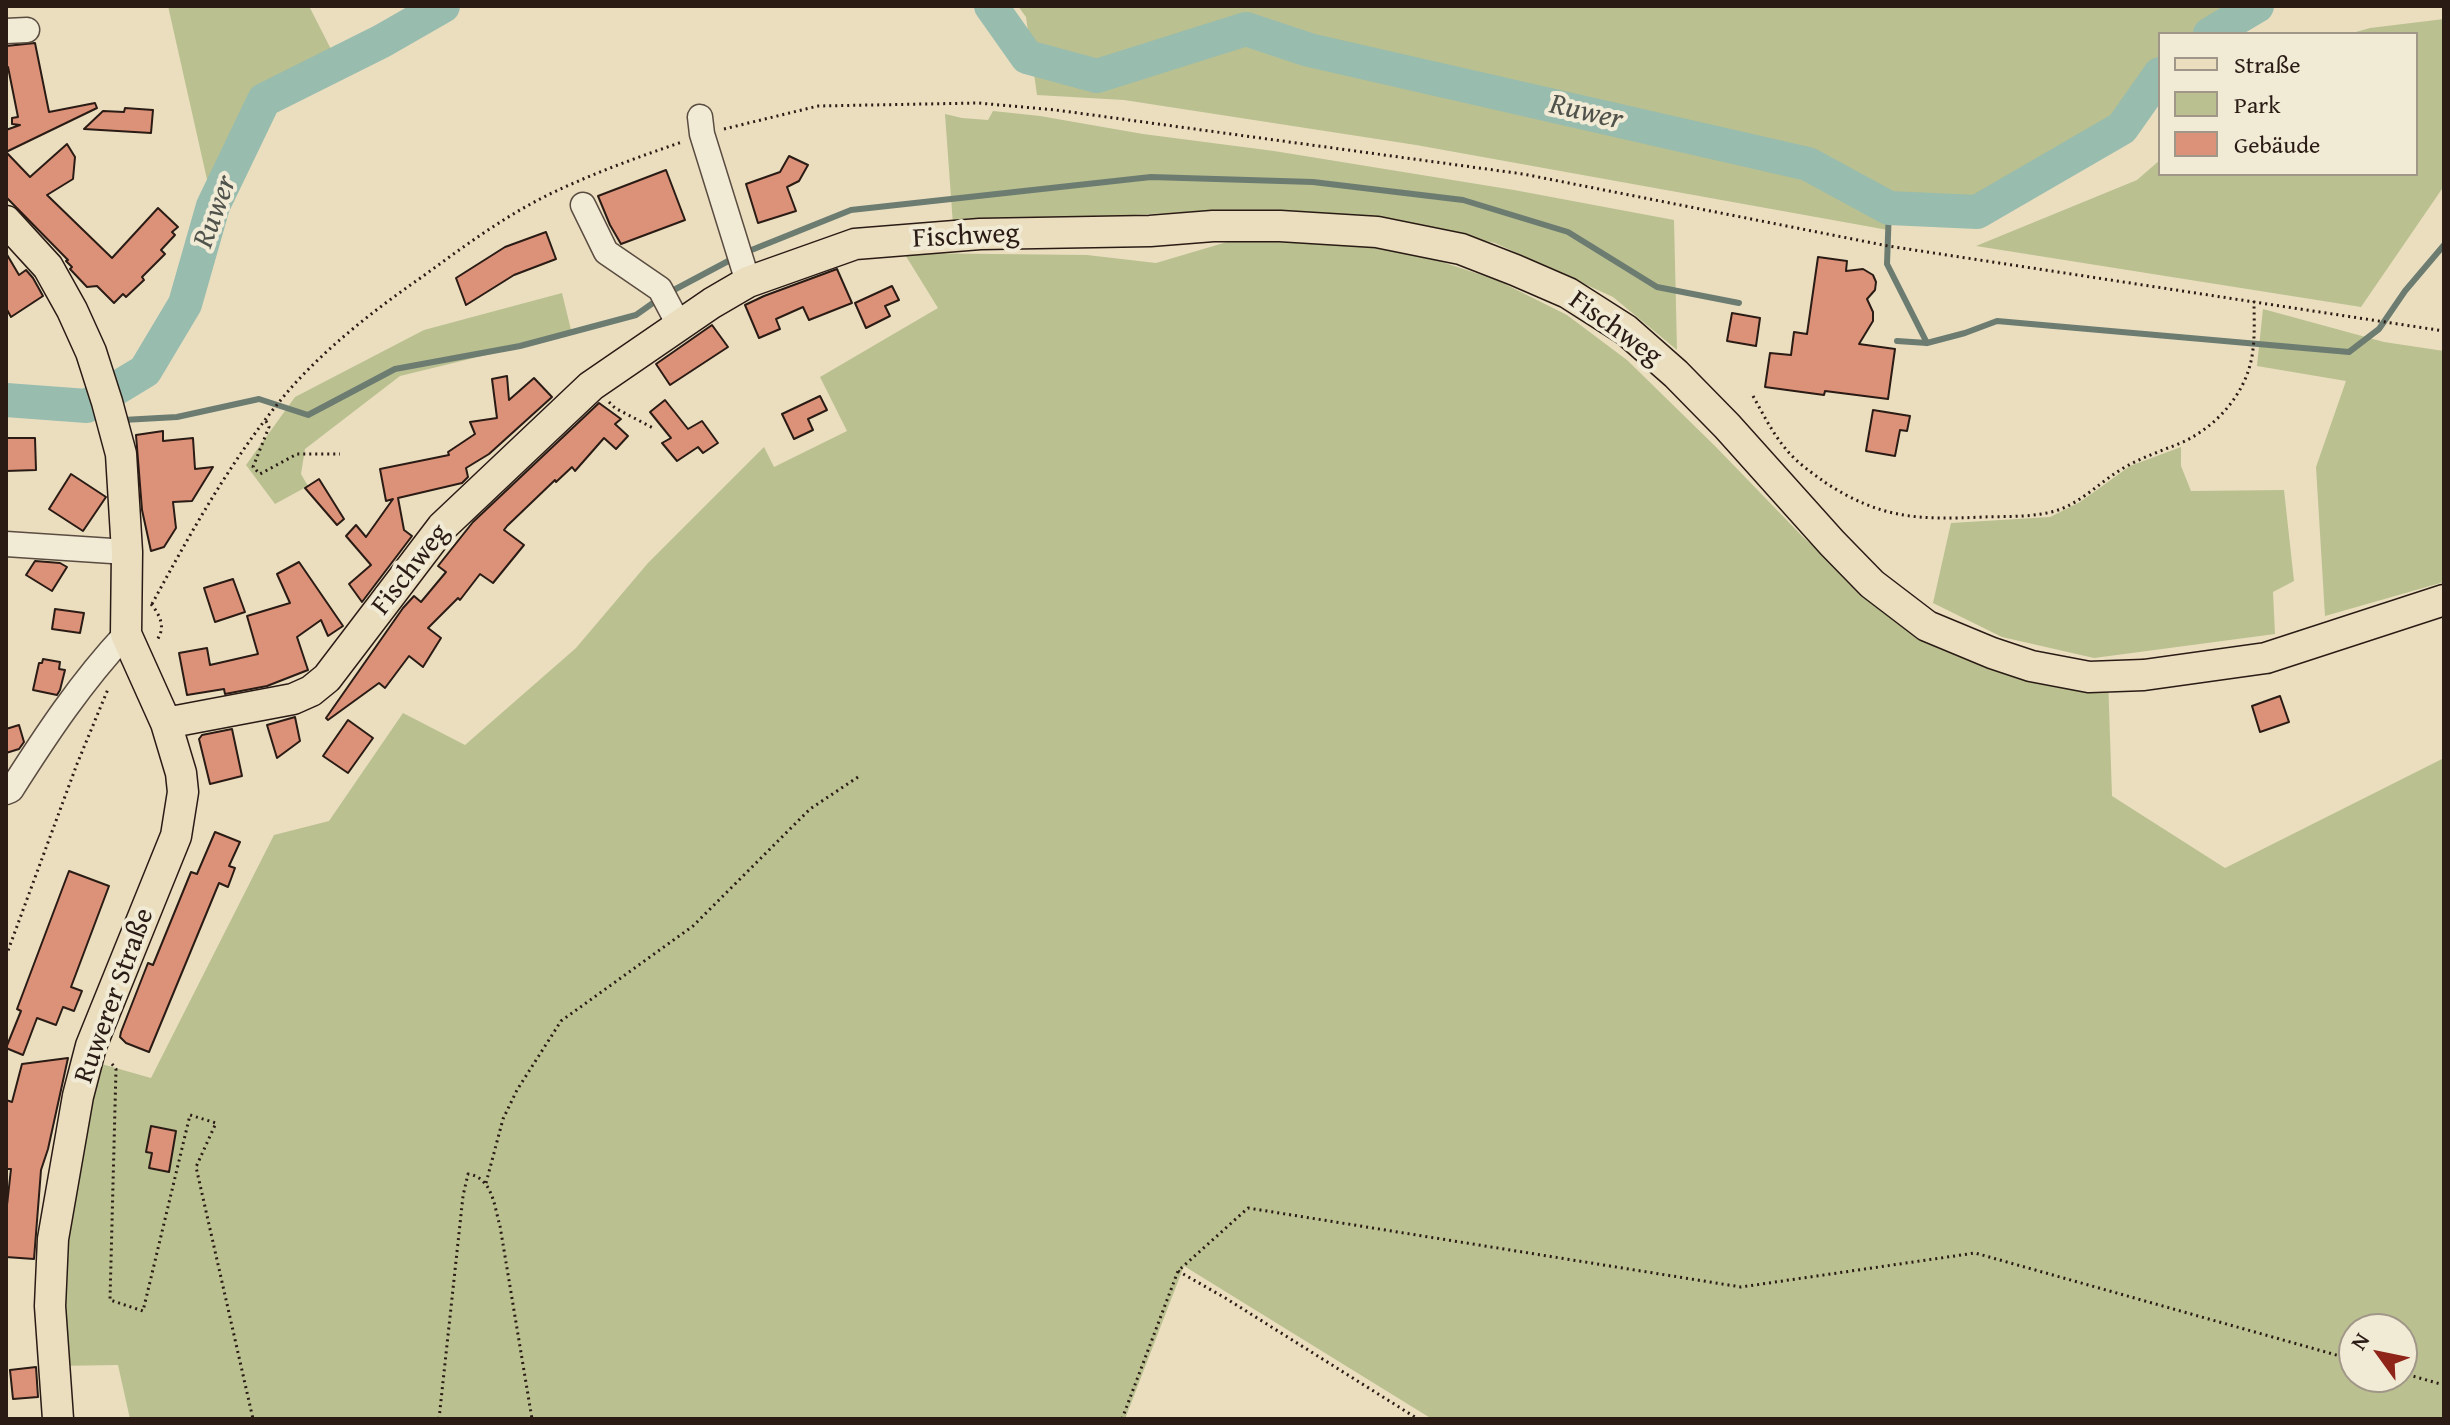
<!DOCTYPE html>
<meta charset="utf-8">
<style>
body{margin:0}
#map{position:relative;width:2450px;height:1425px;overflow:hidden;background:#eadebf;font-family:"Gentium Book Plus",serif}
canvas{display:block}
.frame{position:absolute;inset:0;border:8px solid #2a1b15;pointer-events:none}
.legend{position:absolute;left:2158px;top:32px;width:260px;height:144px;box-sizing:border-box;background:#f1ead5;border:2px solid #a19788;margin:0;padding:10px 14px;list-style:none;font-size:24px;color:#2a1b15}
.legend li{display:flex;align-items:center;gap:16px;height:40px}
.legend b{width:40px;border:2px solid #a19788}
.north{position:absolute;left:2338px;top:1313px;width:80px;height:80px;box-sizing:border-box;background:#f1ead5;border:2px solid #a19788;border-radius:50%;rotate:303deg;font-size:22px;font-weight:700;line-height:32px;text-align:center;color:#2a1b15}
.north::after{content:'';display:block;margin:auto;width:28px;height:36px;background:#8f2418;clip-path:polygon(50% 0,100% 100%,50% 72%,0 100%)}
</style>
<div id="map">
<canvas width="2450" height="1425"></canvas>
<div class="frame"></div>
<ul class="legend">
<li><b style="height:10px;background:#eadebf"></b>Straße</li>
<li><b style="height:22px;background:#bac090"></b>Park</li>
<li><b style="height:22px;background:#dc9278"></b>Gebäude</li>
</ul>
<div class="north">N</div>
</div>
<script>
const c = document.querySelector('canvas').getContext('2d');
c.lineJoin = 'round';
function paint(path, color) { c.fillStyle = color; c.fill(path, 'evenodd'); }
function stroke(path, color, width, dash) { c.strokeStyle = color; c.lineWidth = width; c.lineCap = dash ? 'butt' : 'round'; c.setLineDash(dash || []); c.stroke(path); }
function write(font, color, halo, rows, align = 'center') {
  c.font = font + ' "Gentium Book Plus",serif'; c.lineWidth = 8; c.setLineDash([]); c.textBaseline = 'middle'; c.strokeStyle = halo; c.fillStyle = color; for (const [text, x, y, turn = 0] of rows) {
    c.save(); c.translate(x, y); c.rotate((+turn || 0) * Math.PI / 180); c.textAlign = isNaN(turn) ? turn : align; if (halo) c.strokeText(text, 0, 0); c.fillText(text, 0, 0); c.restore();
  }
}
paint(new Path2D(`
 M168,6H309L338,63L264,100L213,206Z
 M1018,6H2257L2210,34H2160V74L2122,128L1977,212L1889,208L1888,230L1416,145L1124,100L1037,95L1026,17Z
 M2444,19V186L2361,307L1976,246L2137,180L2160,160V174H2416V34H2349L2370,28Z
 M993,111L1040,116L1143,134L1274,151L1514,190L1674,220L1677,350L1613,297L1495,243L1412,226L1290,213L1204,211L953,225L945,114L962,118L988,120Z
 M1299,240L1409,251L1497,280L1567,315L1627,360L1716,447L1803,537L1880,607L2108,677L2112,796L2225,868L2444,758V1419H1432L1184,1266L1125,1419H130L118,1365L54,1366L49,1305L91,1061L151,1078L274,835L329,821L403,713L465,745L576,648L648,563L764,447L774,467L847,431L820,377L938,308L904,253L1087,255L1156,263L1227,242ZM2354,1329H2402V1377H2354Z
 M562,293L572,334L400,376L305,449L301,474L308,486L275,504L246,465L295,397L424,330Z
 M2263,309L2384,342L2444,351V582L2325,616L2316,467L2346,381L2257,366Z
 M2181,447V466L2191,491L2284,490L2294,581L2273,592L2275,634L2094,658L2002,637L1933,603L1951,523L2050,517L2080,502L2130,466Z`), '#bac090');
stroke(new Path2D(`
 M1889,208L1887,264L1927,343
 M744,253L851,210L1151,177L1313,182L1463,200L1568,232L1657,287L1739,303
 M670,292L734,258
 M1897,341L1927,343L1965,333L1997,321L2349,352L2379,329L2405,291L2444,245
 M87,406L98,413
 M123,420L177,417L259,399L308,415L395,369L520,346L636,315L660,298`), '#6c7c71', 6);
stroke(new Path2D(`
 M991,6L1027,57L1097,76L1246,29L1309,50L1808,164L1889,208L1977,212L2122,128L2160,74
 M2210,34L2257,6
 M6,400L87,406L145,371L185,304L213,206L264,100L382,41L443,6`), '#98bcae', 34);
const building = new Path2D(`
 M35,43L49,112L95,103L97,108L6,152L30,177L67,144L75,157L73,179L47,195L112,258L158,208L178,227L172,232L175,235L161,250L165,254L142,277L144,280L126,297L123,294L114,303L97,286L87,287L70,269L72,267L66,261L68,260L6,197V130L20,125L12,124V118L18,117L8,67H6V46Z
 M125,108L153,110L151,133L84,129L103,111L124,112Z
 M789,156L808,165L799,181L787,187L796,211L758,223L746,184L780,172Z
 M666,170L685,220L621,244L610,225L598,196Z
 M546,232L556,259L514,275L466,305L456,278L505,247Z
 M6,253L19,275L26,270L33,278L43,296L11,317L6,308Z
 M1818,257L1847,261L1846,271L1863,269L1873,275L1876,282L1875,290L1867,299L1873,312V321L1859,344L1895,349L1888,399L1825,391L1824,395L1765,387L1770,353L1791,355L1794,332L1807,334Z
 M837,269L852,303L809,320L803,307L776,319L780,329L759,338L745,305L764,296Z
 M892,286L899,300L885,306L890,316L866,328L855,303Z
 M1732,313L1760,318L1756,346L1727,341Z
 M712,325L728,347L670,385L656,364Z
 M507,376L509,400L534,378L552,397L489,454L466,468L468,477L462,483L398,498L404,530L412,536L362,602L349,584L371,565L346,536L356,525L366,537L393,499L386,501L380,469L449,455L448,452L475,434L470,422L497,418L492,379Z
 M820,396L827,410L808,419L813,430L794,439L782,414Z
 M665,400L688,429L702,421L718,443L703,453L698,447L677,461L662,443L671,438L650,412Z
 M599,403L621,419L615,424L628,436L616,449L604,438L575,471L572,467L556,482L555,480L507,526L504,530L524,545L493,583L480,574L460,600L458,598L428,628L441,638L423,667L409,656L385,688L379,683L328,720L326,718L403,608L414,596L421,602L446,572L438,566L473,522Z
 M1873,410L1910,416L1907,431L1900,430L1895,456L1866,451Z
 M163,431V441L193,438L195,469L213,467L192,501L173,502L176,528L164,547L151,551L142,510L136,435Z
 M6,438H35L36,470L6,471Z
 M71,474L106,497L83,531L49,509Z
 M319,479L344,519L337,525L305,488Z
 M35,561L60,563L67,567L52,591L26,575Z
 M299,562L343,626L328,636L321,620L297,637L308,670L267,686L225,694L224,689L187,695L179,653L207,648L210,665L258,654L247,616L290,603L277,574Z
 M233,579L245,612L215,622L204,588Z
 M55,609L84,613L80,633L52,629Z
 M43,659L60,662L59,669L65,670L60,690L57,695L33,690L39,663H42Z
 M2280,696L2289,722L2260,732L2252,706Z
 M295,717L300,741L277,758L267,725Z
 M348,720L373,738L348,773L323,756Z
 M19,725L24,742L19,749L6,753V729Z
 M232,729L242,776L210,784L199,739L202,735Z
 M215,832L240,842L229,866L235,868L228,887L219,883L149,1052L126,1043L120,1037L121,1032L148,963L153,965L191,872L197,874Z
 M69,871L109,886L71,987L82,991L74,1011L63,1007L56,1025L37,1018L23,1055L6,1048L21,1011L17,1009Z
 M68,1058L48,1149L41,1170L34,1259L6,1257V1214L11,1169H6V1100L12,1102L22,1064Z
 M151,1126L176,1131L169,1172L149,1168L152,1153L146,1152Z
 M36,1367L38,1397L13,1399L10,1370Z`);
paint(building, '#dc9278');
stroke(building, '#2a1b15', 2);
const minor = new Path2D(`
 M6,31L27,30
 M700,117L702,134L748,282
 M583,205L606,252L660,289L679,325
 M6,544L127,552
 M6,792L11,790C46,735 81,682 126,634`);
const major = new Path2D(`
 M6,221L48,267L72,310L91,352L107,402L121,454L127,552L126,634L166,723L181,773L183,792L176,836L91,1046L78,1096L53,1239L50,1306L58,1419
 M166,723L293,699L311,691L327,678L442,527L591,386L712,303L748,282L855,244L980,234L1150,231L1213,226H1280L1377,232L1461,249L1515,270L1568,293L1626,330L1676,374L1727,426L1832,543L1872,584L1927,626L1992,653L2031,666L2089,677L2144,675L2266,658L2444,600`);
stroke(minor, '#5a4c40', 27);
stroke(major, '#2a1b15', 33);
stroke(new Path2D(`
 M724,129L818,106L978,103L1056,110L1523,174L1888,246L2444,331
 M1753,396C1763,414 1772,432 1785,448C1796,462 1812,473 1826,483C1881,519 1920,520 1983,517C2008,516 2037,518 2061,509C2086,499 2103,479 2127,466C2145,456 2164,450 2183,442C2219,425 2249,390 2253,349C2255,333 2254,317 2254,301
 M609,402L615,408L655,429
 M266,421L269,427L253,467L260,474L297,454H340
 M151,604C160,615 166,627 157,640
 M152,604C192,530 235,453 290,389C327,347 373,311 419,279C462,248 504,216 552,193C594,173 638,157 682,142
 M6,956L77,764L108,689
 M112,1064L116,1069L110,1300L143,1311L190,1115L216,1123L196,1167L253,1419
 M486,1183L503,1119L517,1090L561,1021L693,926L810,809L858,777
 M1178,1271L1227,1299L1418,1419
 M2402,1373L2444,1385
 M439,1419L463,1196L468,1174C493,1178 494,1206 500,1226L532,1419
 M1122,1419L1178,1271L1248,1208L1741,1287L1975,1253L2354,1360`), '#2a1b15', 3, [2, 4]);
stroke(minor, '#f1ead5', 24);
stroke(major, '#eadebf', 30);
write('28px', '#2a1b15', '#f1ead5', [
 ["Fischweg",966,237,-3],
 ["Fischweg",1615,329,36],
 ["Fischweg",411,570,-52],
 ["Ruwerer Straße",115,996,-70]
]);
write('italic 30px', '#50534b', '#f1ead5', [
 ["Ruwer",1586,113,13],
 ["Ruwer",216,212,-70]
]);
</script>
